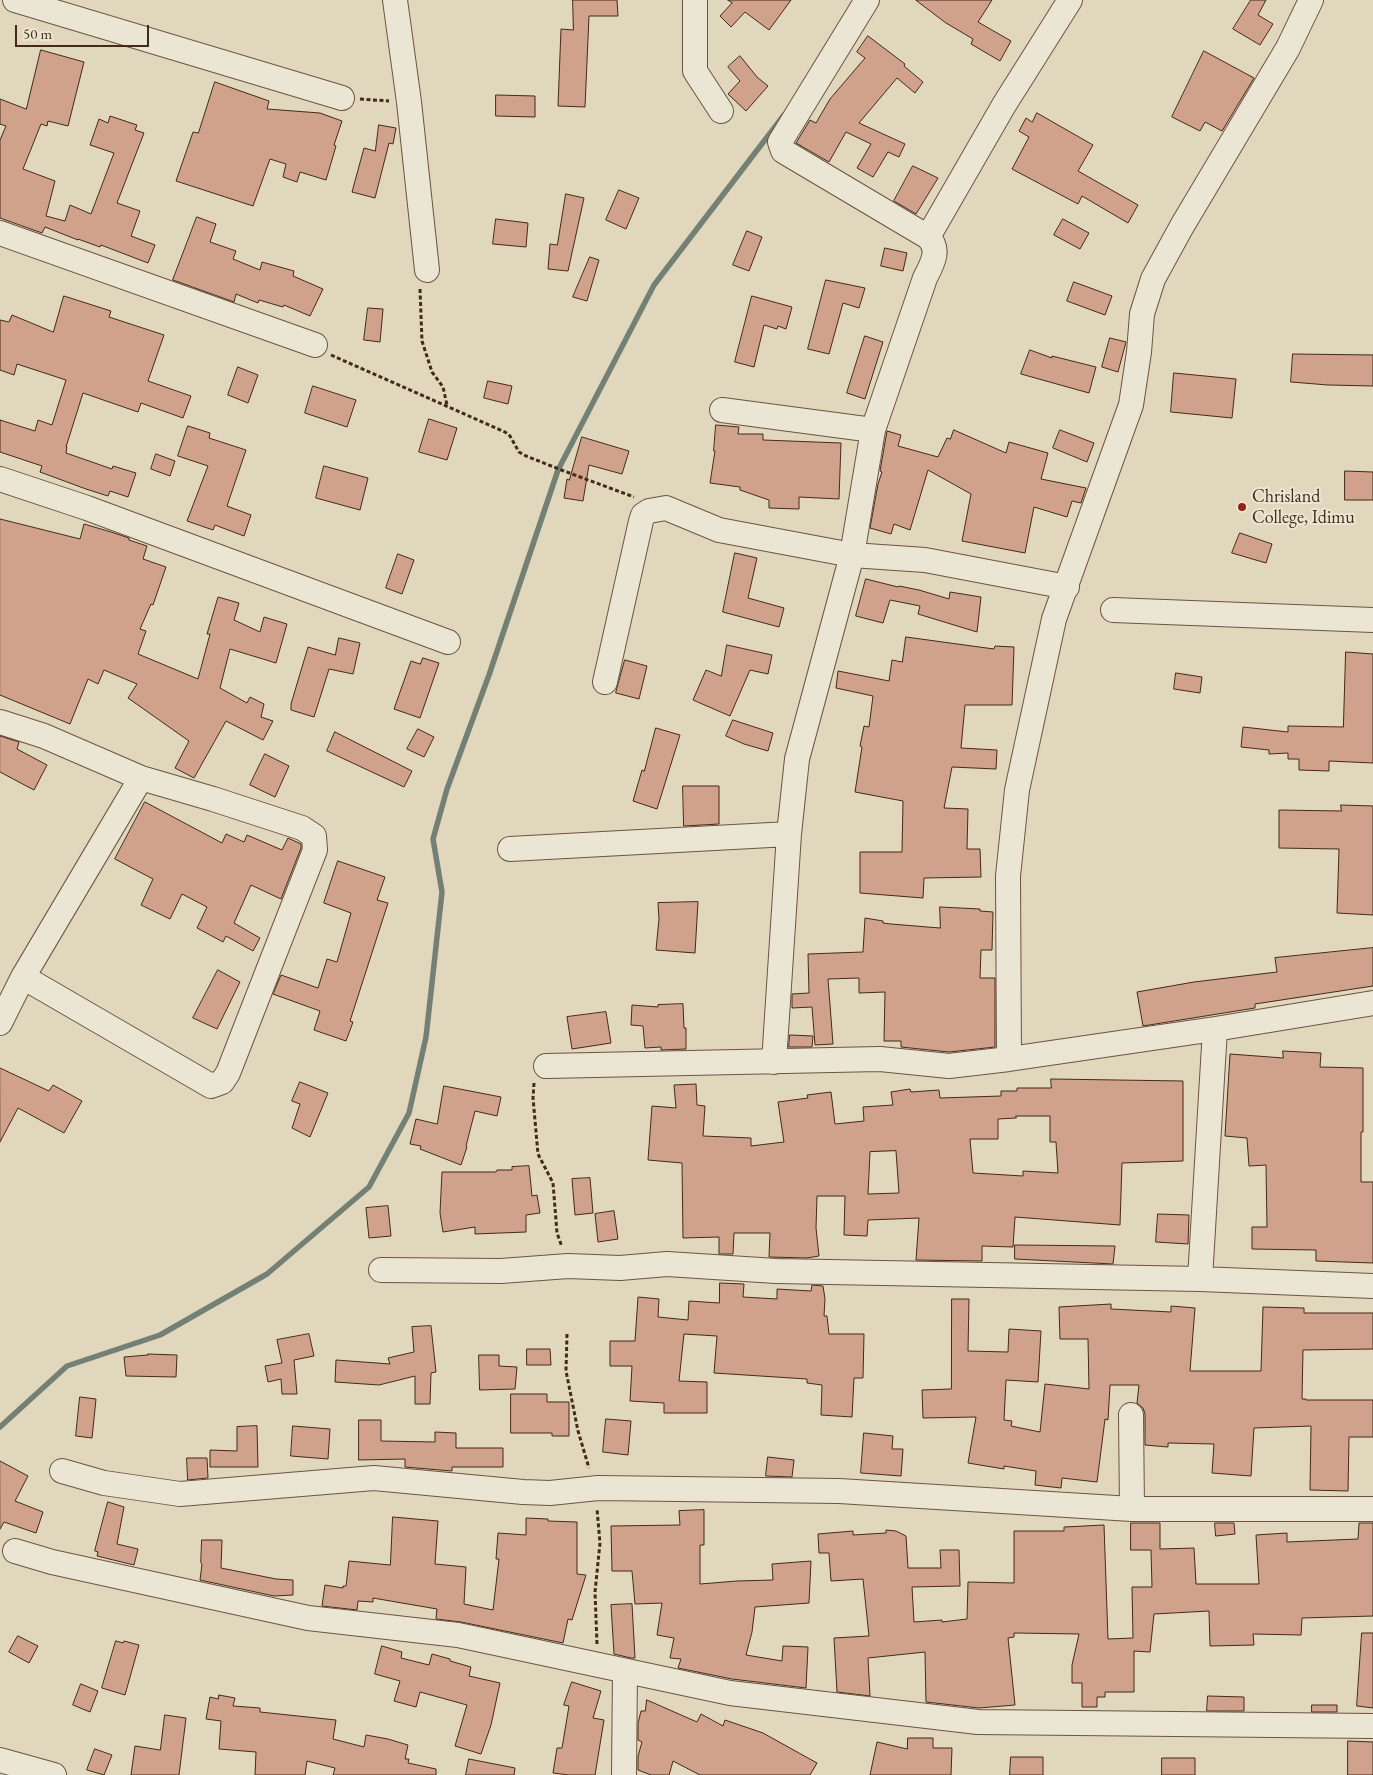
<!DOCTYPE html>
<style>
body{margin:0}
#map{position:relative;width:1373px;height:1775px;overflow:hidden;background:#e0d7bc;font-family:"EB Garamond",serif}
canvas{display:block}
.scale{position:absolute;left:15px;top:25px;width:134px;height:22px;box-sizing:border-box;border:2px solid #452919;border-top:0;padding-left:6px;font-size:15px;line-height:18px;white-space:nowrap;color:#452919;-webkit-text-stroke:4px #ebe5d3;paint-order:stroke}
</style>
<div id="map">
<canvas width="1373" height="1775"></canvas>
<div class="scale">50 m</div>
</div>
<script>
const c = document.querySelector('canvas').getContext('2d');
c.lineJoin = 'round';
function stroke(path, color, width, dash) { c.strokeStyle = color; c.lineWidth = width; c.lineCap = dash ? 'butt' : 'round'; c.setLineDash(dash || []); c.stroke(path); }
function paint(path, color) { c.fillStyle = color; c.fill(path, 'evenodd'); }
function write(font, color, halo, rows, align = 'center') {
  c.font = font + ' "EB Garamond",serif'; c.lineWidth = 4; c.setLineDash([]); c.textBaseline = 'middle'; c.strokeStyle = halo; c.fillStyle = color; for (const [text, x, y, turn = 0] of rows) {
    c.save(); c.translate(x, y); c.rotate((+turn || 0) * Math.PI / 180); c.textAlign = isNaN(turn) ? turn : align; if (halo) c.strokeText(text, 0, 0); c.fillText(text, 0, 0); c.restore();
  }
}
stroke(new Path2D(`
 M0,1427L67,1366L160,1335L267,1274L369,1187L409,1113L426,1037L442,892L433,839L447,789L489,675L558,470L654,285L784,115`), '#748074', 5.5);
const building = new Path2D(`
 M573,0H617L618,16H589L585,107L558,106L561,29L573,30Z
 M728,0H791L769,30L745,12L731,27L720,16L732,3Z
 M916,0H992L978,22L1011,41L1000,61L971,44L973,39L946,23Z
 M1251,0H1266L1258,15L1273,24L1260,45L1233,29Z
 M868,36L905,64L904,66L923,82L915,93L897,78L859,123L905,144L899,157L888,152L873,177L857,168L871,144L846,132L829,162L796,143L810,120L816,123L830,99L865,58L857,52Z
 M41,50L84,62L68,126L48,121L47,126L41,124L23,169L55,181L46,216L65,221L70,205L91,214L114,153L90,145L99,119L108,123L110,116L137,125L135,130L144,133L117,203L140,211L131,236L155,245L148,263L101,245L100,247L78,239V240L45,227L42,233L0,218V140L6,126L0,124V99L26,109Z
 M1204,51L1254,78L1222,131L1205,122L1200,131L1172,117Z
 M740,56L757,77L768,86L746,111L728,94L740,81L728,67Z
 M215,82L269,101L267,109L320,113L342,121L334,145L336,146L326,180L300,172L297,182L283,177L286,164L270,159L253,206L176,181L193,132L198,133Z
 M496,95L535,96V117L496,116Z
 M1037,113L1093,145L1078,171L1138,205L1128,223L1082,196L1078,204L1012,169L1029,137L1019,131L1026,118L1032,122Z
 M379,125L396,128L393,144L389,143L375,198L352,192L364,148L375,151Z
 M913,166L938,178L916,214L894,201Z
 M619,190L639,198L626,229L606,220Z
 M566,194L584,198L568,271L548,269L550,244L557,245Z
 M197,217L216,224L210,242L236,251L233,259L260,270L262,262L294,271L293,276L323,289L310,316L284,305L283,307L259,300L258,303L236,294L234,302L173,280Z
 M496,219L528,223L526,247L493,244Z
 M1063,219L1089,233L1080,249L1054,235Z
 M747,231L762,237L749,271L733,265Z
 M885,248L907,253L903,271L881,266Z
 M590,257L599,260L587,301L573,297Z
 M826,280L865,288L859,308L843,303L829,354L808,349Z
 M1074,282L1112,296L1105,315L1067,301Z
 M64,296L111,311L109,317L164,335L148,381L191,396L183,418L141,403L138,412L83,393L66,447H67L66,453L112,469L113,466L136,473L128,497L110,491L108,496L86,489L40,472L42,466L0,452V420L35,431L38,420L52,425L66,380L17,364L14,375L0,370V320L9,322L12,315L53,332Z
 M752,296L792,307L786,329L778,326L777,329L764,325L754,367L735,362Z
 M368,308L383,309L380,342L364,340Z
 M865,336L883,342L865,399L847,393Z
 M1110,338L1126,342L1118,372L1102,367Z
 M1030,350L1052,358V356L1096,367L1089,393L1021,374Z
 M1293,354L1373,355V386L1328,385L1291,382Z
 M238,367L258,375L248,403L228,395Z
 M1174,373L1236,379L1232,418L1171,412Z
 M488,381L512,386L508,404L484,398Z
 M313,386L356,400L347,427L305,413Z
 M429,419L457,428L447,460L419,452Z
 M716,425L739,427L738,434H763V440L841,443L839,499L799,497V509L769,508V500L740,490V487L710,483L715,451H714Z
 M188,426L210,433L209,438L246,450L227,506L251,515L244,536L215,525L213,530L187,521L208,466L178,456Z
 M954,430L1006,453L1009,442L1048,453L1041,479L1086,488L1081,503L1072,501L1067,517L1034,507L1025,553L962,541L971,494L928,470L910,530L894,524L891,534L870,528L878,484L882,472L880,471L887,431L901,435L898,446L938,457L947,438L950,439Z
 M1060,430L1094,443L1087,462L1053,448Z
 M582,437L629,451L622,474L589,465L583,501L564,498L567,479L569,480Z
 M156,454L175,461L170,476L151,469Z
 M324,466L368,478L360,510L316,498Z
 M1345,471L1373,472V500H1345Z
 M0,519L80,539L84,524L111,532L129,538V540L147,546L143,559L166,567L153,605L151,604L140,629L146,631L138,654L198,679L210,634H207L218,597L239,603L234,620L260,632L264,617L287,624L276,663L230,649L220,688L247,703L250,697L264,704L261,717L273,721L263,740L226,721L194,778L175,768L189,741L128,698L137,684L104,670L98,684L88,679L70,724L0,695Z
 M1240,533L1272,544L1266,563L1232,553Z
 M735,553L757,558L748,598L784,608L779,627L723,612Z
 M398,554L414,560L402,594L386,588Z
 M866,579L898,587L899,586L919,590L949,599L950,592L981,597L977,632L918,614L920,606L890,600L883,623L856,616Z
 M906,637L994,649L995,646L1014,647L1012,705H965L961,748L997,750L996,769L952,767L944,808L968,809L967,849H980L981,877L924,878L923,898L860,893V852H902L903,801L855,792L862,747L860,746L864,726L869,727L873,696L836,688L838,671L889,681L892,660L902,662Z
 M339,638L360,643L353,674L329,669L314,717L291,710V704L308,647L335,655Z
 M727,645L772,655L768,674L750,670L730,716L693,700L706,670L721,676Z
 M1346,652L1373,654V763L1329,761V771L1299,770V759H1288V753L1269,754V750L1241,747L1243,727L1288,732V726L1343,727Z
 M423,658L439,663L420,718L394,709L411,661L420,664Z
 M625,660L647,666L639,699L616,693Z
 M1176,673L1202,677L1200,693L1174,689Z
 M733,720L773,733L768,751L744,744L726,736Z
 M656,728L680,735L657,809L633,801L642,770L644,771Z
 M418,729L434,737L424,757L407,749Z
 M335,732L412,771L404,787L327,751Z
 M0,736L19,742L17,749L47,765L34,790L0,772Z
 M265,754L289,766L275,797L250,785Z
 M683,786H719V824L684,826Z
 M145,802L222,843L226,834L244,842L247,835L282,850L288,838L301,844V848L281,899L251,885L234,923L260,938L253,951L226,936L223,942L197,928L207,907L182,894L170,919L141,905L153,879L115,859Z
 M1341,805L1373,806V915L1337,913L1339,849L1279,848V810L1341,811Z
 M338,861L385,877L377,900L388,903L350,1021L353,1022L346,1041L314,1030L320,1011L273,994L281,975L318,988L327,959L337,962L351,913L324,903Z
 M698,902L695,953L656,950L659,919L658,903Z
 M940,907L980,909V911L993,912L992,950H981L980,978H995V1047L949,1052L901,1047V1041H884L885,992L859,993V978L828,979L833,1044L815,1045L812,1007L792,1008V994L809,993L808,954L863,952L865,918L883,921V923L891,924L940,928Z
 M1373,948V986L1255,1004V1008L1143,1026L1137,992L1194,982L1277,972L1275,958Z
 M218,970L240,982L217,1029L193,1018Z
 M683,1004L684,1028H686V1049L661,1050V1047L645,1048L643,1026L631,1025L632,1005L658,1007V1005Z
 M606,1012L611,1043L572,1049L567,1017Z
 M790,1035L813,1036L812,1047H789Z
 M1283,1051L1321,1053L1320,1067L1363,1068V1132H1361V1182H1373V1263L1316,1261V1250L1252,1249V1227H1267L1266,1165L1249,1166L1247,1138L1225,1136L1230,1054L1283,1058Z
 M0,1068L49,1091L53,1085L82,1101L64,1133L18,1108L0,1142Z
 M1051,1079L1183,1081V1161L1122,1163L1120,1225L1015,1217L1013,1247L982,1246V1261L916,1260L919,1218L868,1220L867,1236L844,1235L845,1196H817L816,1228L819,1256L807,1258L769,1257L770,1233H734L733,1254H719V1237L683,1238L682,1163L648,1160L652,1106L676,1108L674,1085L696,1084L697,1105L705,1106L703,1136L751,1138V1146L784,1142L778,1102L808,1098L807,1095L831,1092L835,1124L864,1121L863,1107L893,1105L891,1092L910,1089L911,1092L939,1090L940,1098L1001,1096V1091H1017V1088H1051ZM1016,1116H1050V1142H1056L1058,1173L1023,1171V1176L973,1173L970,1139H998V1119L1016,1118ZM896,1151L899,1193L868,1194L870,1152Z
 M300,1082L328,1093L310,1137L292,1128L300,1104L292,1101Z
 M444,1086L501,1097L497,1116L475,1111L466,1146L467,1147L461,1165L420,1149L421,1146L410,1144L416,1119L437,1124Z
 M529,1166L532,1196L537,1195L540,1213L526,1215V1232L475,1234V1227L443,1232L440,1213L442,1172H496L497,1170H512V1167Z
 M590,1178L593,1213L575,1215L572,1179Z
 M388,1206L391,1236L369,1238L366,1208Z
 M614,1211L618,1239L598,1242L595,1214Z
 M1158,1214L1189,1215L1188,1244L1156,1242Z
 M1015,1245L1115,1246L1113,1264L1015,1259Z
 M720,1283L744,1284L743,1297L777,1299V1289L811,1291L812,1285L823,1286L825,1299L824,1316H827L829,1334H864L863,1378H854L852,1417L821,1415L822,1385L807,1383V1379L714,1373L717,1336L684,1334L679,1381L707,1382V1413H664V1403L630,1401L632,1366H610V1341H635L638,1297L659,1299L658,1317L688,1320L689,1301L719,1303Z
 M952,1299H969L968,1351L1008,1352L1009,1329L1041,1331L1038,1382L1006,1380L1004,1420L1012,1421L1011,1426L1040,1432L1045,1384L1089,1389L1088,1339H1060L1059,1307L1111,1304V1309L1171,1312V1306L1195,1308L1190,1371H1261L1263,1307L1304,1308V1313H1373V1349L1303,1350L1302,1399H1306V1400H1373V1437H1349L1348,1491L1310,1490L1311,1426L1254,1428L1251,1476L1212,1473L1214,1444L1168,1443V1447L1145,1445V1414L1143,1408L1137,1403L1139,1385H1110L1108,1420L1105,1419L1097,1482L1062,1478L1061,1488L1035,1485L1036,1471L1004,1466V1469L968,1463L976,1417L923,1418L922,1390L951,1389Z
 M431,1326L436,1372L431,1373L430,1404H415V1376L379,1385L335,1382L336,1360L390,1364L388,1358L414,1352L412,1327Z
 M309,1334L314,1356L294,1360L297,1394H282L281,1379L268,1382L265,1366L282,1363L277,1340Z
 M527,1349H550L551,1365H527Z
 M148,1354L177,1355L176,1377L126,1376L124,1357L148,1355Z
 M479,1355H499V1366L517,1367L515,1389L480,1390Z
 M511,1394H547V1402H569V1436H552V1433H511Z
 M80,1397L96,1399L92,1438L76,1436Z
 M606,1419L631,1421L628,1455L603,1452Z
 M359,1420H381V1441L435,1442V1432L456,1433V1448H503V1467H452V1471L405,1467V1459L359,1460Z
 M257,1426L258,1467H210V1450L237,1451V1427Z
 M293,1426L330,1429L328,1459L291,1456Z
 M864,1433L893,1436L892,1449H903L901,1476L861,1473Z
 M768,1457L794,1460L792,1477L766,1476Z
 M187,1458H207L208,1478L188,1480Z
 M0,1461L28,1476L15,1501L43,1512L36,1533L4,1522L0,1529Z
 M108,1502L124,1507L117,1544L138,1549L134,1565L97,1556L98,1552L95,1551Z
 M704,1510V1545H700V1584L737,1581L773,1580L772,1564L811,1561L809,1603L755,1607L752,1632L746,1655L782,1661L783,1646L808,1647L806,1688L732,1679L678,1668L681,1659L670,1658L674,1638L657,1635L662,1603L635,1604L632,1571H612L611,1526L680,1525L679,1511Z
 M393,1517L438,1521L435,1564L466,1567L464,1604L493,1610L499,1559H496L498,1533L526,1535V1518L548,1519V1521L577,1522V1574L586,1575L572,1620L568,1619L563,1643L461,1622L436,1619L437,1609L373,1598V1602L358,1601L357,1610L322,1606L325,1585L343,1588V1586H346L349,1561L390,1565Z
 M1131,1523H1160V1549L1194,1548L1196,1584H1259L1256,1535L1287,1533V1542L1358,1539L1359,1523H1373V1616L1302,1618L1301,1635L1253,1634L1254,1645L1210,1646L1209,1611L1154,1614L1150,1652L1134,1651V1692H1105V1697H1097V1707H1082V1683H1072V1665L1079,1634L1014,1633V1637L1008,1638L1015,1705L979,1708L926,1702L925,1652L868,1658L870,1696L837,1692L834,1638L869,1636L863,1579L831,1581L829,1553H819L818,1534L853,1531V1535L886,1533V1530L896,1531L906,1536L908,1568H941L940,1550H959L960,1586L912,1587L914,1622L942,1620V1622L967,1619L968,1582L1014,1583V1531H1064V1527L1104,1525L1108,1639L1133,1638L1132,1587H1152L1151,1550H1131Z
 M1215,1523H1234L1235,1534L1216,1536Z
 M202,1540H222L221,1568L276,1579L293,1580V1595L274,1596L200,1580L202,1564L201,1563Z
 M632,1604L635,1658H631L614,1654L611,1605Z
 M1362,1633H1373V1708L1357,1706Z
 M18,1636L38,1646L29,1663L9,1652Z
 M116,1641L123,1643L124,1641L139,1645L125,1695L102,1688Z
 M382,1646L402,1652L401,1658L429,1665L432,1654L450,1659V1661L471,1667L469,1676L500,1683L491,1725L481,1754L455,1746L467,1705L420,1692L416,1707L394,1701L400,1681L375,1674Z
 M572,1682L601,1691L593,1718L604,1720L595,1775H569L553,1773L557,1748H562L569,1706L564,1705Z
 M81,1684L98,1691L90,1712L73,1705Z
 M219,1695L235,1698L233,1706L260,1708V1712L336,1720L333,1739L364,1747L366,1735L388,1739L408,1745L405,1759H409L408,1763L436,1769V1775H333L335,1768L307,1761L305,1775H255L256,1752L219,1749L221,1721L206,1719L210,1697L218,1699Z
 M1208,1696L1244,1697V1711H1207Z
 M647,1700L697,1722L701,1714L723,1726L725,1720L763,1733L817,1763L810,1775H700L673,1761L669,1775H651L638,1770V1756L642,1742L638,1740V1723L641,1711H645Z
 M1312,1705H1337V1712H1312Z
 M165,1715L186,1718L179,1775H131L135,1746L160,1750Z
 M908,1738H933V1748H952L951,1775H870L877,1742L907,1749Z
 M1348,1741L1373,1742V1775H1348Z
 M95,1749L112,1755L104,1775L87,1770Z
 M1011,1757H1043V1775H1010Z
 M1162,1758H1195V1775H1162Z
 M469,1759L515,1768L514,1775H466Z`);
paint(building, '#d0a18b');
stroke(building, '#452919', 1);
const minor = new Path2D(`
 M15,0L342,98
 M395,0L409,102L427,270
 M695,0V71L721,111
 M867,0L780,142L783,151L928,237
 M0,233L315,345
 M722,410L873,430
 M0,479L87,508L448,642
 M1113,610L1373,620
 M605,682L641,521L643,515L649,511L666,508L719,530L852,555L925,560L1067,587
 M0,722L44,736L141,778L213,799L302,828L314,836L315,850L228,1073L222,1082L211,1086L23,977
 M510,849L789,834
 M0,1023L23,977L141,778
 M1009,1059L1008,876L1017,790L1054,619L1131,405L1139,352L1142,314L1153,279L1182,226L1288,48L1311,0
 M774,1062L789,834L797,759L852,555L873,430L925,278C932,264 941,250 928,237L1004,105L1070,0
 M546,1066L880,1059L949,1066L1009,1059L1215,1029L1373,1003
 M381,1270L501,1271L568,1266L620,1268L667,1264L776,1271L1200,1279L1373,1286
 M1200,1279L1215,1029
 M1131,1415L1132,1509
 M62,1471L104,1483L180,1494L374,1478L523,1492L550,1493L598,1488L839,1491L1132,1509H1373
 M15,1551L52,1562L308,1618L458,1635L730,1693L978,1722L1373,1726
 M0,1760L54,1775
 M624,1775L625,1671`);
stroke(minor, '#6c5442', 26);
stroke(new Path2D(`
 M360,99L389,101
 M420,289L422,341L432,372L443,387L447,405
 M331,355L505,432L510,436L519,452L526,456L564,471L634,497
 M534,1083L533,1098L538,1154L553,1183L557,1233L562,1247
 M567,1334L566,1371L578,1431L589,1468
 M597,1644L595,1592L600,1543L597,1509`), '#452919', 3, [4, 2.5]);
stroke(minor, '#ebe5d3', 24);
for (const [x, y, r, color] of [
 [1242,507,5,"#8f2418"]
]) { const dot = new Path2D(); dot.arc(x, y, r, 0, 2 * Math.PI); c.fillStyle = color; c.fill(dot); stroke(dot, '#ebe5d3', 2); }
write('18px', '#452919', '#ebe5d3', [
 ["Chrisland",1252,497],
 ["College, Idimu",1252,518]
], 'left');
</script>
